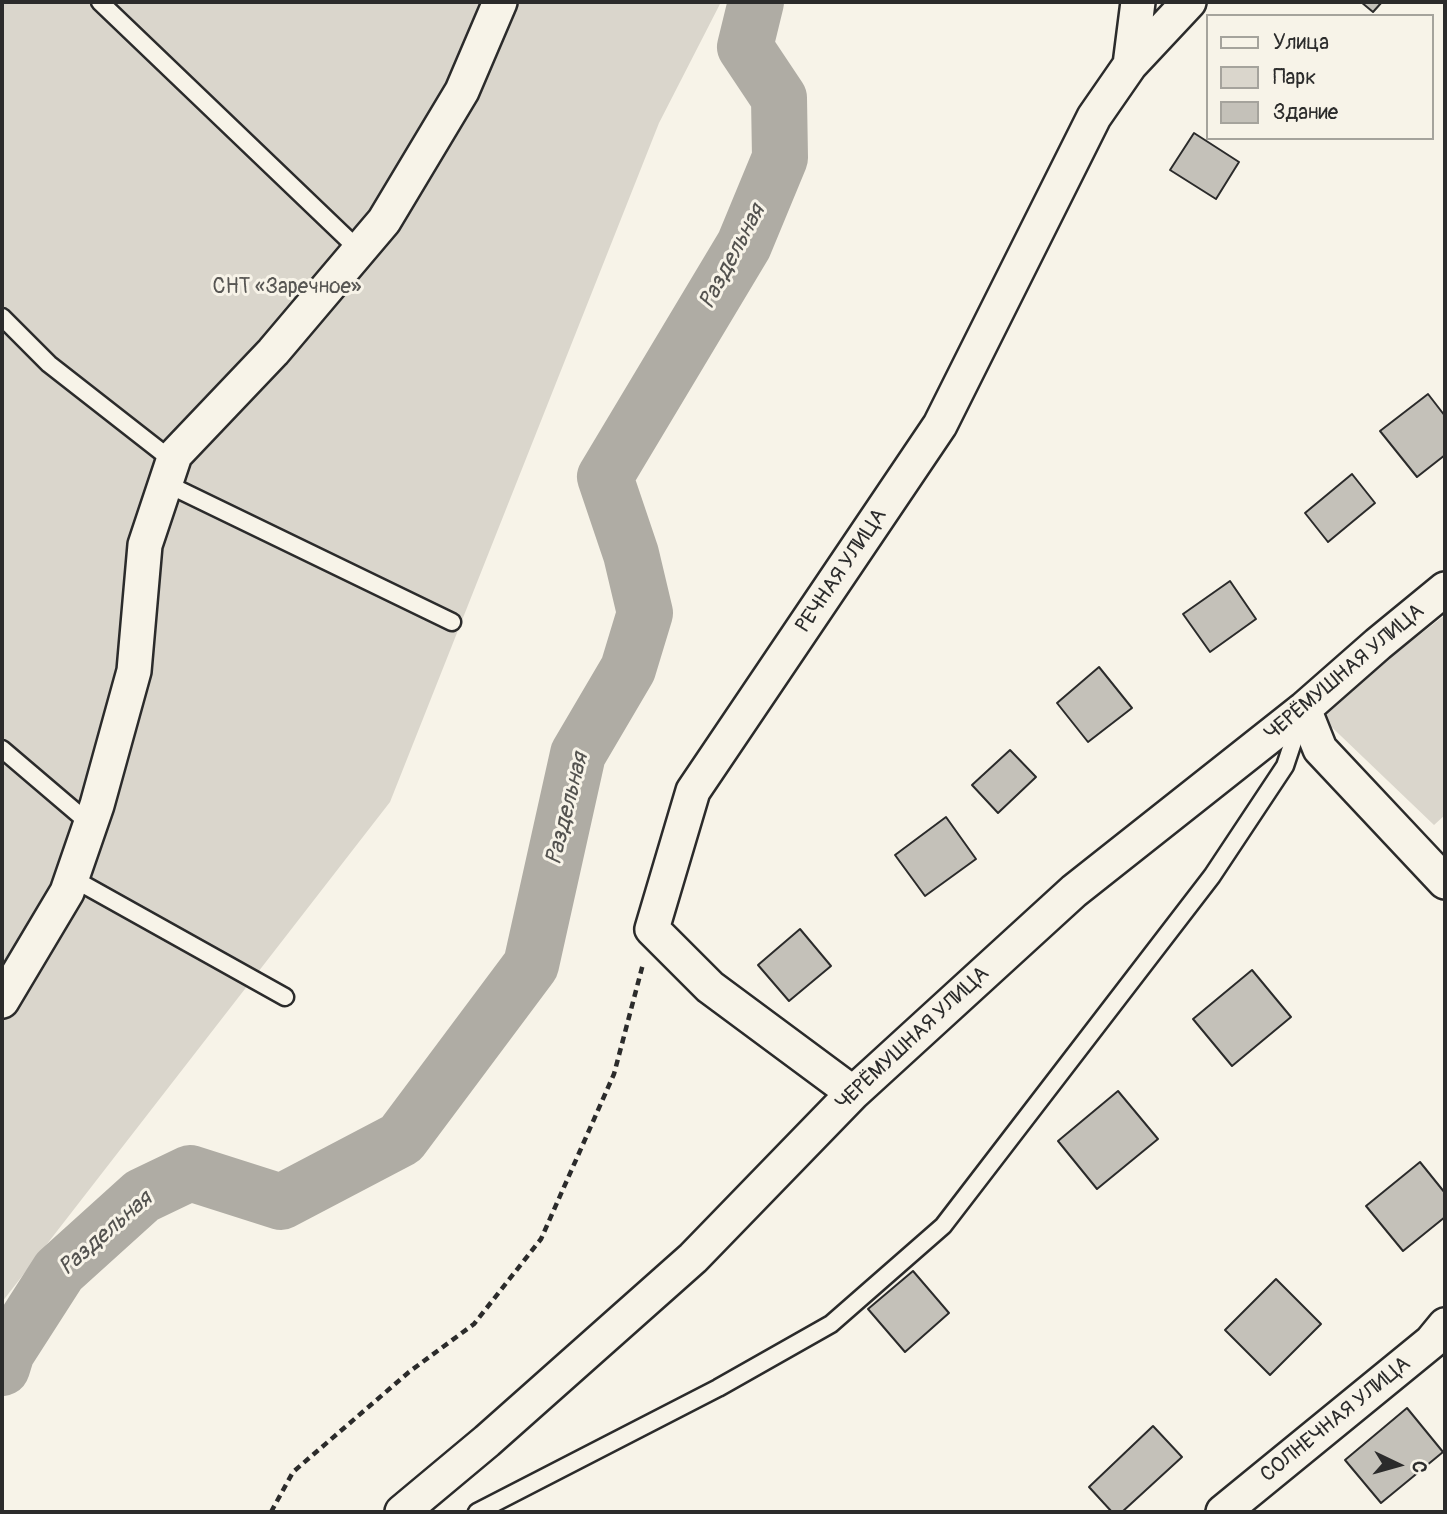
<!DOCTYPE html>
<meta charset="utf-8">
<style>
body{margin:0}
#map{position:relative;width:1447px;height:1514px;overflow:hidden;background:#f7f3e8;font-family:Pangolin,sans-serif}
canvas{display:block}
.frame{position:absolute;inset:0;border:4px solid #2b2b2b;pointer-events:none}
.legend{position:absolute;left:1206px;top:14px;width:228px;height:126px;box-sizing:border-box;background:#f7f3e8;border:2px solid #a5a39c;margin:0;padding:9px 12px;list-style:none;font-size:21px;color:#2b2b2b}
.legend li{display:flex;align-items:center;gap:14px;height:35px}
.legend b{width:35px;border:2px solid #a5a39c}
.north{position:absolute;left:1363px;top:1430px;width:70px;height:70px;-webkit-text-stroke:5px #f7f3e8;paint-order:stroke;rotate:95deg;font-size:19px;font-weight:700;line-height:28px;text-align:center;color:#2b2b2b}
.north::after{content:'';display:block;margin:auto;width:24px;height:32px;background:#2b2b2b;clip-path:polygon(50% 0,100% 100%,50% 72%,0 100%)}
</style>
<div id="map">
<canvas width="1447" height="1514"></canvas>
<div class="frame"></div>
<ul class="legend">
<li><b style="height:9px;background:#f7f3e8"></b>Улица</li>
<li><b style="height:19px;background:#dad6cc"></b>Парк</li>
<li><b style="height:19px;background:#c4c1b9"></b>Здание</li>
</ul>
<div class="north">С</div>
</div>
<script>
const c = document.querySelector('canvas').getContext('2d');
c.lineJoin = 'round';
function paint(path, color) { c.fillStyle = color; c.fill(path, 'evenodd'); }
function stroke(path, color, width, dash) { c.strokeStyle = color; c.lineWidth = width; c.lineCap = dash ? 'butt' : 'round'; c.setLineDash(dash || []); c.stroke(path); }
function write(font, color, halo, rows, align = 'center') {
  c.font = font + ' Pangolin,sans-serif'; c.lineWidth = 6; c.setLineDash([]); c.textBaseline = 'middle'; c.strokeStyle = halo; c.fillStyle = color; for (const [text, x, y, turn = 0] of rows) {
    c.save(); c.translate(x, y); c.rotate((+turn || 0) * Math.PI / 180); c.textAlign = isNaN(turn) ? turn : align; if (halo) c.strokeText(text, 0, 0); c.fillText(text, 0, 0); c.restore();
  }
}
paint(new Path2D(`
 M2,2H721L659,123L390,802L2,1302Z
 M1445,615V815L1434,825L1318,714Z`), '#dad6cc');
stroke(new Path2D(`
 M2,1368L7,1352L59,1271L142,1196L190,1173L281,1202L401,1139L531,965L578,754L628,669L645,613L631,554L605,477L744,245L780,158L779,98L745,47L756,2`), '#afaca4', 56);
const building = new Path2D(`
 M1361,2H1382L1373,12Z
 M1194,133L1239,162L1216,199L1170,170Z
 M1428,394L1445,416V455L1417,477L1380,431Z
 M1352,474L1375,503L1328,542L1305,513Z
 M1230,581L1256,619L1210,652L1183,614Z
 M1099,667L1132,708L1088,742L1057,703Z
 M1010,750L1036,777L998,813L972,785Z
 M946,817L976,859L925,896L895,855Z
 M800,929L831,966L789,1001L758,965Z
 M1252,970L1291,1017L1232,1066L1193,1019Z
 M1118,1091L1158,1139L1097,1189L1058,1141Z
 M1420,1162L1445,1193V1217L1403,1251L1366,1206Z
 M913,1271L949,1313L905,1352L868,1309Z
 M1276,1279L1321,1324L1270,1375L1225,1330Z
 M1407,1408L1443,1452L1381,1503L1345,1460Z
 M1153,1426L1182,1457L1122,1512H1112L1089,1487Z`);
paint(building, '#c4c1b9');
stroke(building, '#2b2b2b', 2);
const lane = new Path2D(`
 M100,2L359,250
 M2,317L49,364L173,461
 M165,483L452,622
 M2,749L90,824
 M72,878L285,997
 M477,1512L718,1388L831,1324L943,1226L1212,876L1285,766L1301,718`);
const street = new Path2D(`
 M1130,65L1138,2
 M1304,709L1320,749L1445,882
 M2,1001L67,892L97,805L134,671L145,545L175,455L273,352L384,221L462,91L500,2
 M853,1093L710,987L652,929L693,791L940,425L1094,117L1130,65L1189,2
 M402,1512L487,1441L693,1258L853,1093L1074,891L1304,709L1378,644L1445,589
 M1223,1512L1431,1342L1445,1325`);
stroke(lane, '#2b2b2b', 21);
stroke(street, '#2b2b2b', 38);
stroke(new Path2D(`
 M271,1512L293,1472L409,1372L474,1324L541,1239L614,1074L643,964`), '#2b2b2b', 4.5, [7, 5]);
stroke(lane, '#f7f3e8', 16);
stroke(street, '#f7f3e8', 33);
write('21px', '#575653', '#f7f3e8', [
 ["СНТ «Заречное»",287,288]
]);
write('21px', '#2b2b2b', '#f7f3e8', [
 ["РЕЧНАЯ УЛИЦА",842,571,-56],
 ["ЧЕРЁМУШНАЯ УЛИЦА",1345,673,-40],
 ["ЧЕРЁМУШНАЯ УЛИЦА",913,1039,-43],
 ["СОЛНЕЧНАЯ УЛИЦА",1336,1420,-39]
]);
write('italic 23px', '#53524f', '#f7f3e8', [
 ["Раздельная",733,257,-62],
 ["Раздельная",568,809,-76],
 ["Раздельная",106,1234,-41]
]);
</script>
